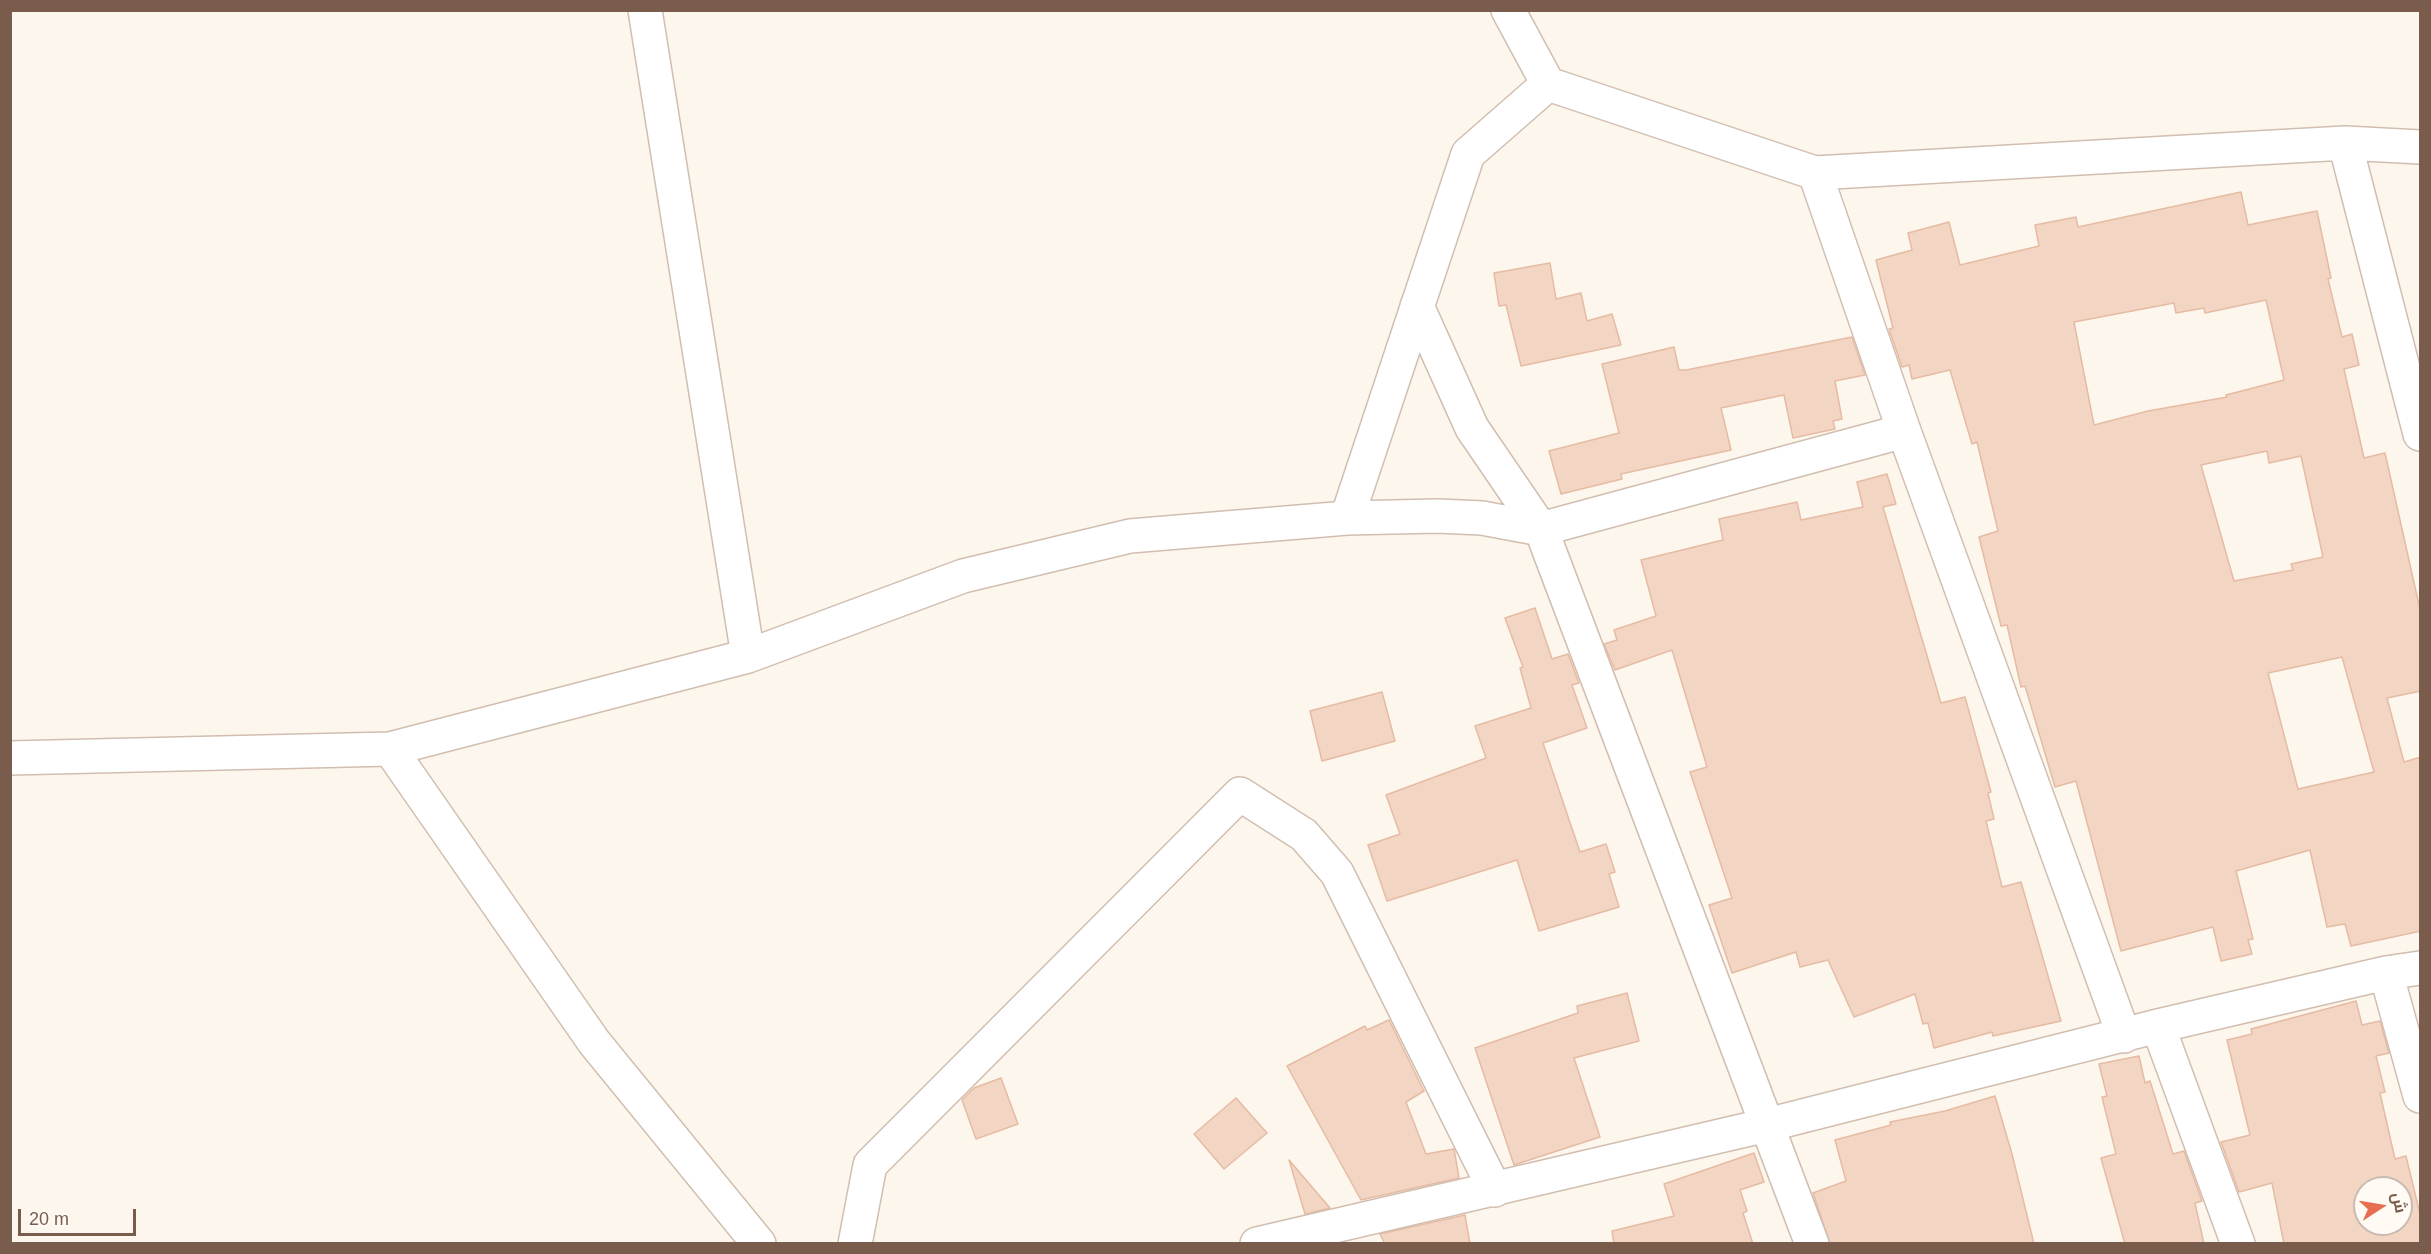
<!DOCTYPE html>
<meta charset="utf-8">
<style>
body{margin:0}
#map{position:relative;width:2431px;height:1254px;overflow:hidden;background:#fdf6ec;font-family:Helvetica,Cairo,sans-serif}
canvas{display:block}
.frame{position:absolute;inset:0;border:12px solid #7a5c4d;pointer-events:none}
.north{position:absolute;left:2353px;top:1176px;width:60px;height:60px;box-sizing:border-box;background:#fffaf3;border:2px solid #cabbb1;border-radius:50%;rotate:78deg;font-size:16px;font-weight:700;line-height:24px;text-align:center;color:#7a5c4d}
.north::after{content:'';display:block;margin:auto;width:21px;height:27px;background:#e76f51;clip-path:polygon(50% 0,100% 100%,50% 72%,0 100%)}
.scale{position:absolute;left:18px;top:1209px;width:118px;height:27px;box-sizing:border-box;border:3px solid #7a5c4d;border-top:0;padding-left:8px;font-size:18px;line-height:21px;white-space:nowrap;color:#7a5c4d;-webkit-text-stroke:4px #fffaf3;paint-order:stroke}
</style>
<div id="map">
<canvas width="2431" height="1254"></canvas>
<div class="frame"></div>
<div class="north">ش</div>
<div class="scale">20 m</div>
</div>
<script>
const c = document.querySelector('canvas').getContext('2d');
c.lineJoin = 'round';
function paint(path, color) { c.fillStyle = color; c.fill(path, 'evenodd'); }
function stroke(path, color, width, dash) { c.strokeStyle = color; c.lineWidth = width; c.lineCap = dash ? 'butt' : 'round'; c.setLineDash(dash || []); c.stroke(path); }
const building = new Path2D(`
 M2241,192L2248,225L2317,211L2331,278L2328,279L2342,337L2352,334L2359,365L2344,369L2364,458L2385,453L2421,614V691L2387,698L2404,762L2421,757V931L2351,946L2345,924L2327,927L2310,850L2236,871L2253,939L2248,940L2252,954L2221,961L2213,927L2121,951L2076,781L2055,787L2025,686L2021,687L2007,625L2001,626L1979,537L1998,531L1977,442L1972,444L1950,370L1912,379L1909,365L1902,367L1889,329L1893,328L1876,260L1912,250L1908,233L1949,222L1960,265L2039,246L2035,225L2076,217L2078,227ZM2266,300L2284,380L2226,395L2227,397L2148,411L2094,425L2074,322L2174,303L2176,313L2204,308L2205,313ZM2267,451L2269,463L2301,456L2323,557L2291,564L2293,570L2234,581L2201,465ZM2342,657L2374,772L2298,789L2268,673Z
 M1550,263L1556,299L1581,293L1587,321L1612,314L1621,345L1521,366L1506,305L1499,306L1494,273Z
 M1852,337L1865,375L1835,381L1842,419L1833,421L1835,429L1793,438L1784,395L1721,408L1731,450L1621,474L1622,479L1561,494L1549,451L1619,433L1602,364L1674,347L1679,370H1686Z
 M1887,474L1896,504L1883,507L1941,703L1965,697L1991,792L1988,793L1994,819L1986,821L2002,887L2021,882L2061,1021L1993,1036L1992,1032L1934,1048L1928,1023L1923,1024L1915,994L1854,1017L1828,960L1800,967L1796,952L1732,973L1709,905L1732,898L1690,772L1707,767L1672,650L1615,670L1604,644L1617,640L1614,630L1656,616L1641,560L1723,540L1719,519L1797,502L1801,520L1863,507L1857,482Z
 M1535,608L1552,659L1568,654L1579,683L1572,685L1587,728L1543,743L1580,852L1606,844L1615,872L1609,874L1619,907L1539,931L1517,860L1387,901L1368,845L1400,834L1386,795L1486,758L1475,726L1531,708L1520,668L1523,667L1505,618Z
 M1382,692L1395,741L1322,761L1310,711Z
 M1627,993L1639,1041L1574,1058L1600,1137L1514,1165L1475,1048L1578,1013L1577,1006Z
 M2356,1001L2362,1025L2380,1021L2389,1053L2376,1056L2385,1092L2380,1093L2395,1159L2406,1156L2421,1218V1244H2284L2272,1183L2239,1192L2221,1142L2250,1135L2227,1040L2252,1034L2251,1029ZM2365,1188H2401V1224H2365Z
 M1389,1020L1424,1091L1406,1102L1426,1154L1454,1149L1459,1178L1361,1200L1287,1066L1365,1026L1367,1030Z
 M2139,1056L2145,1083L2150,1081L2173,1154L2184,1151L2202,1201L2195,1203L2204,1244H2125L2101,1158L2116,1154L2102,1097L2107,1096L2099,1064Z
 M1001,1078L1018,1124L976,1139L962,1100L974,1088Z
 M1995,1096L2012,1154L2034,1244H1830L1813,1193L1846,1181L1835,1140L1891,1125L1890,1122L1945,1111Z
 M1236,1098L1267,1133L1224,1169L1194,1134Z
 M1754,1153L1764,1182L1740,1190L1747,1211L1743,1213L1753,1244H1614L1612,1231L1674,1216L1664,1184Z
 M1289,1160L1330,1208L1305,1214Z
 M1465,1215L1470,1244H1385L1380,1234Z`);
paint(building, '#f3d5c3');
stroke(building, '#e6bba3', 1.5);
const minor = new Path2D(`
 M645,10L748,656
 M1508,10L1548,84
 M2345,143L2420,434
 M1815,173L1904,431L2124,1036
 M1417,306L1472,428L1541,529L1812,1244
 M1347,518L1438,516L1482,518L1541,529L1904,431
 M390,749L748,656L963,576L1130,536L1347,518L1468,154L1548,84L1815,173L2345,143L2420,147
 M10,758L390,749L594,1042L759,1244
 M2386,973L2420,1096
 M2158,1026L2238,1244
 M855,1244L870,1165L1240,794L1304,835L1337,873L1495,1190
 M1257,1244L1767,1125L2158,1026L2386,973L2420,968`);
stroke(minor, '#d1beb0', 36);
stroke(minor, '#fff', 33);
</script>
